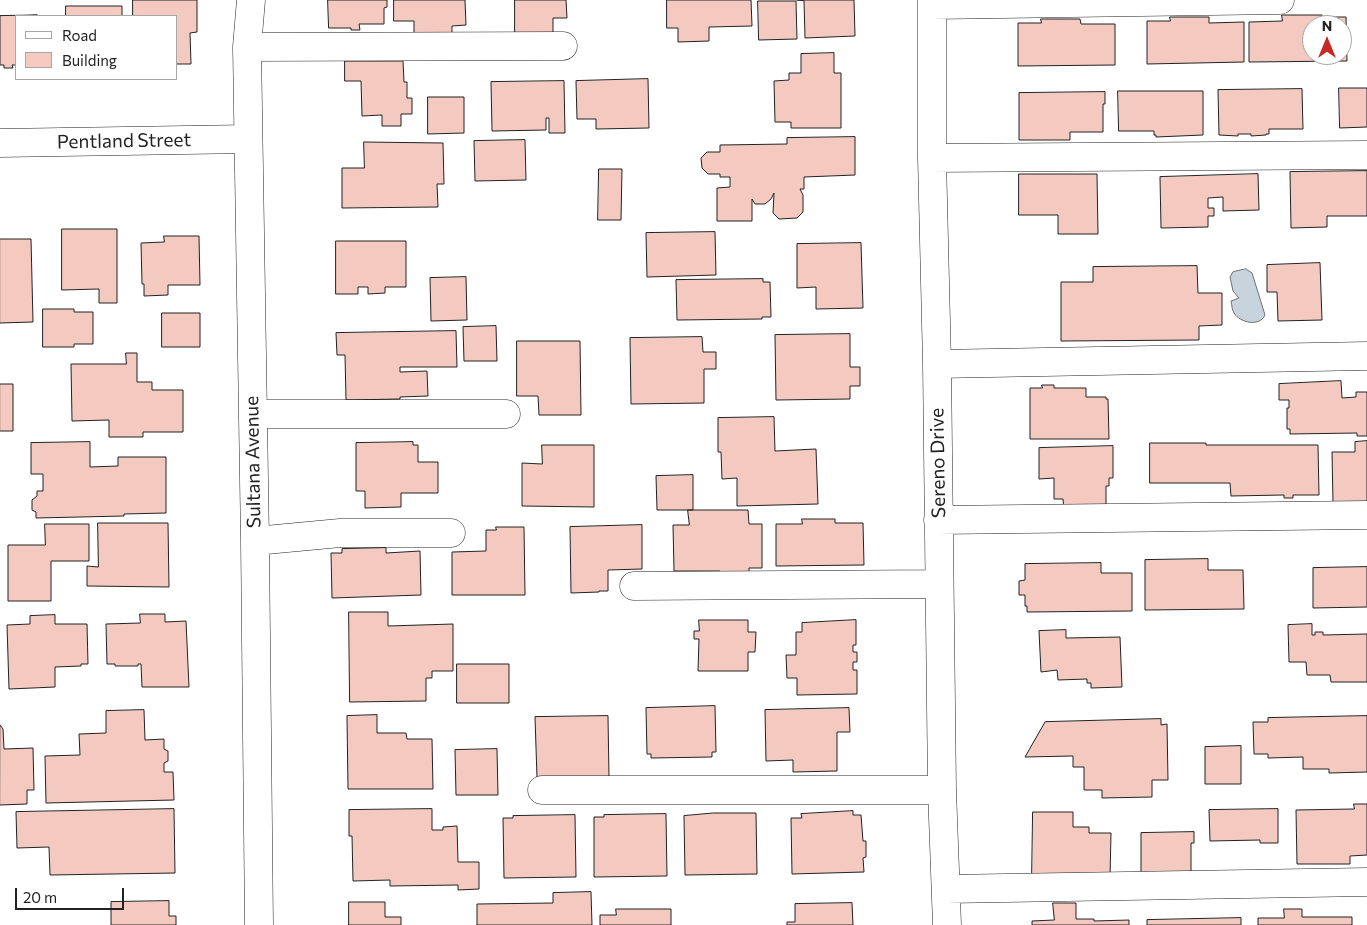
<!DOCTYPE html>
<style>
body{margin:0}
#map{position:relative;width:1367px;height:925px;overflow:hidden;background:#fff;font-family:Commissioner,sans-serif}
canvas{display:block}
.legend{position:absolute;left:15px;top:15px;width:162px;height:65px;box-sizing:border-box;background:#fff;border:1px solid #a7a7a7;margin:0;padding:6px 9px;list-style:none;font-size:15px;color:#222}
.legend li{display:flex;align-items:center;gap:10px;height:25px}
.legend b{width:25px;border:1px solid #a7a7a7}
.north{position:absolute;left:1302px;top:15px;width:50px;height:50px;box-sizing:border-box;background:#fff;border:1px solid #a7a7a7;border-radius:50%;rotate:0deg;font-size:14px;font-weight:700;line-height:20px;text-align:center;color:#222}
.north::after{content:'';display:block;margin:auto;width:18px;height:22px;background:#c62828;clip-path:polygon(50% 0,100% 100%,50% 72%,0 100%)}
.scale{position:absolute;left:15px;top:888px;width:109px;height:22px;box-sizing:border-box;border:2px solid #222;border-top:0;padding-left:6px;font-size:15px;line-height:18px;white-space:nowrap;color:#222;-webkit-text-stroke:4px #fff;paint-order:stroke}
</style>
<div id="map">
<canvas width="1367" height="925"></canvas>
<ul class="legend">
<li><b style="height:6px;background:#fff"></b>Road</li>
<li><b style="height:14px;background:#f3c9c0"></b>Building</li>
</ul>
<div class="north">N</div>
<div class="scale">20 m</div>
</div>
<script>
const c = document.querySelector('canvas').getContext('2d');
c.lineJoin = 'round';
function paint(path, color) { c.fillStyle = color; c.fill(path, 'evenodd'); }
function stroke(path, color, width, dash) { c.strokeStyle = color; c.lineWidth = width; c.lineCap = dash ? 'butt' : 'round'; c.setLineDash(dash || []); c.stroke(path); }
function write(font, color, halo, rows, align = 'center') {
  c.font = font + ' Commissioner,sans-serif'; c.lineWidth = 4; c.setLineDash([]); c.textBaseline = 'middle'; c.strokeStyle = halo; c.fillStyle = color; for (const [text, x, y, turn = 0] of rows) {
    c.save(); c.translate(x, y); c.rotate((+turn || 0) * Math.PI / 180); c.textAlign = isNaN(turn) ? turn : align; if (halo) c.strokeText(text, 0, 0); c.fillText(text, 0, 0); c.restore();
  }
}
const water = new Path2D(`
 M1246,269L1252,273L1265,315C1260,327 1240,323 1234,313C1232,310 1232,306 1231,301L1239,298L1233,291L1230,277L1233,272Z`);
paint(water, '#c7d3dd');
stroke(water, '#6f6f6f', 1);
const building = new Path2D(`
 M133,0H197V32L190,33L191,64H176V16H133Z
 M328,0H387V7L384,8V24H359L360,30H351V28H329Z
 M394,0H465L466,25L452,26V38H414V21H394Z
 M515,0H566L567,18H553V33L515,34Z
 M667,0H751L752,26L709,27V41L678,42V28H667Z
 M797,0H854L855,36L805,38L804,1Z
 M758,1H796L797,39L759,40Z
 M66,6H122V16H66Z
 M37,15L16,16V65H12L13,68H4V65H0V16Z
 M1282,15H1322V17H1346L1347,61L1249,62V22L1282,21ZM1312,25H1342V55H1312Z
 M1170,17H1209V23L1244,22V62L1147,64V21H1170Z
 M1041,19H1080L1081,24H1115V65L1018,66V23H1041Z
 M834,53V73H841V128H791V122H775L774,81L789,80V73H801V54Z
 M345,61H403L404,82H407V98H412V114H401V126H382V115L362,116L361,81H345Z
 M648,79L649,128L596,129V119H577L576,81Z
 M564,81L565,133H549V118H546V130L492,131L491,82Z
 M1339,88H1367V127L1340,128Z
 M1302,89L1303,129H1269V134H1266V135L1251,136V134H1238V136L1219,135L1218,90Z
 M1118,91H1203V135L1156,137V135H1154V131H1119Z
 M1105,92V104H1103V132H1070V140H1019V93Z
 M428,97H464V133L428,134Z
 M855,137V175L804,177V189H800L803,195V212L797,218L779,219L773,213L774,193L771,199L765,204H755L752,199V221H717V188L730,187V177H720V174H708L702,168L701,158L707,152H720V145L787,144V138Z
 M525,140L526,180L475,181L474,141Z
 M364,142L443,143L444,184H437L438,207L342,208V168H364Z
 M599,169H622L621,220H598Z
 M1367,171V216H1327V227L1291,228L1290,172Z
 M1019,174H1097L1098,234H1058V215H1019Z
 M1258,174L1259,210L1223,211V197L1208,198V208H1214V216H1208V227L1161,228L1160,177Z
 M62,229H117V303H99V289L62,290Z
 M715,232L716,275L647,277L646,233Z
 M164,236H199L200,285H168V295L144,296V284H142L141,243L164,242Z
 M0,239H31L33,322L0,323Z
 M336,241H406V287H385V293L368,294V287H358V294H336Z
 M861,243L863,308L816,309V287L797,288V244Z
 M1320,263L1322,320L1278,321L1277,292H1267V265Z
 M1197,266L1198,293H1222V325L1199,326V340L1061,341V282H1093V267Z
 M466,277L467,320L431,321L430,278Z
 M763,279V282H770L771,317H762V319L677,320L676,280Z
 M43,309H74V312H93V344H74V347H43Z
 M162,313H200V347H162Z
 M496,326L497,361H464L463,327Z
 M456,331L457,367H400V372L427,371L428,396L400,397V399L346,400L345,355H337L336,333Z
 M850,334V367H860V386H850V399L776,400L775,335Z
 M702,337L703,352H716V369H704V403L631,404L630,338Z
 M517,341H580L581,415H539L538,396H517Z
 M126,353H137V382H152V390H183V432H143V437H109V420L72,421L71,364H126Z
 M1341,381L1342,398L1356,397V392H1367V436H1357V433L1290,434V429H1287V408H1289V400H1279V384Z
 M0,384H13V431H0Z
 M1042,385H1054V388H1086V397H1106V399H1108L1109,439H1030V388H1042Z
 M774,417L775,451L816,449L818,504L737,506V478L722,479L721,452H718V418Z
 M1367,441V504H1333L1332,452H1355V442Z
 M90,442V467L118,466V457H166V513L124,514V516L36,518V512L32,510V500L37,496V491H43V474H31V443Z
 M413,442V445H418V462H438V493H401V507L365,508V491H356V443Z
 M1150,443H1206V445H1318L1319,495H1293V498H1284V495L1231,496L1230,483H1150Z
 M542,445H594V507L522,506V463L542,464Z
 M1113,446V478H1109V486H1106V507L1064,511L1063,499H1054V478L1039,479V448Z
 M693,475V510H657L656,476Z
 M688,510H748L749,524H762V568H749V574H720V571H674L673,525H689Z
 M802,519H835V523H863L864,565L776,566V524H802Z
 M98,523H168L169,587L87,586V566L98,567Z
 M45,524H89V561H51V601H8V545H45Z
 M642,525V569L608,570V591H599V592L571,593L570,527Z
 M496,527H524L525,595H452V552L486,551V530H496Z
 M386,548V553L420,551L421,595L332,598L331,553H342V549Z
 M1208,559V570H1243L1244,609L1145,610V560Z
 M1101,563V573H1132V611L1027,612V606H1025V595H1019V581L1025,580V564Z
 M1367,567V607L1313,608V568Z
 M349,612H388V626L453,624V671H432V678H426V701L350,702Z
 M140,614H165V622L186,621L189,687H142L141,664H138V666H115V664H107L106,624L140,623Z
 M55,615V624H87L88,664H81V666L55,667V687L9,689L7,625L30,624V616Z
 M699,620H748V632H756L755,652H748V671H698L699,639H694V631H699Z
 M856,620V645H853V652H857V662H853V670H857V694L797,695V678H787L786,655H796V632H802V623Z
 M1312,624V635H1315V632H1323V635L1367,634V682H1331L1330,675H1307L1306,662H1289L1288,625Z
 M1066,630V638L1120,637L1122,687L1091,688V683H1087V679L1058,680L1057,670L1041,672L1039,631Z
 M457,664H509V703H457Z
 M715,706L716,752H712V757L651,758V754H647L646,708Z
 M849,708L850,732H837V771L793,772V760L766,761L765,710Z
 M144,710L145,740L164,739V749L168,751V761L164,763V772H173L174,800L46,803L45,756L80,755L79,734L106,733V711Z
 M377,715V733H406L407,739H432L433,789H348L347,716Z
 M608,716L609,777L537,778L535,717Z
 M1367,716V772L1329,773V769H1303V757L1268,758V754H1254L1253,722H1268V718Z
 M1161,719V725L1167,724L1168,780H1152V797L1102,798V790H1084V767H1073V756L1025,757L1045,722Z
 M0,725L3,729L4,749L33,748L34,790H27V804L0,805Z
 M1241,746V784H1205V747Z
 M497,749L498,795H456L455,750Z
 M1354,804H1367V855L1350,856V864H1297L1296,810L1354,809Z
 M174,809L175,873L50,875L49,847L17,848L16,812Z
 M432,809V830H443V827L457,826L458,862H479V889L458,890V885L390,886V880L353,881L352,836H349V810Z
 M1278,809V843H1260V840L1210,841L1209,810Z
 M853,811V815H861L863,841H866V857L863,858L864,872L792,874L791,818H802L801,814Z
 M1033,812H1073V827H1089V833H1111L1110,877H1032Z
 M713,813H756L757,874L685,875L684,816Z
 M666,814L667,876L594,877V817H604V815Z
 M575,815L576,877L504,878L503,818H513V816Z
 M1194,832V843H1191V873H1141V833Z
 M591,892L592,925H477V904L553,903V893Z
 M169,901V916H176V925H111V902Z
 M349,902H385V917H401V925H349Z
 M852,903L853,925H787V922H795V904Z
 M1053,903H1076V919H1094V921L1129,920V925H1032V921L1054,920Z
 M616,909H671V925H600V915H616Z
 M1284,909H1302V917H1352V925H1258V918H1284Z
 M1241,918V925H1147V920Z`);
paint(building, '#f3c9c0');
stroke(building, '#222', 1);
const minor = new Path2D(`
 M251,0L247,47L255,541L259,925
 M932,0V158L937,364L942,790L947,925
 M932,5L1280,0
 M247,47L563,46
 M0,143L248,139
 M932,158L1367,155
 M937,364L1367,356
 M253,414H506
 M938,520L1367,515
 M255,541L340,533H451
 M634,586L939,584
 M542,790H942
 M946,889L1367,882`);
stroke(minor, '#222', 29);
stroke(minor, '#fff', 28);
write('19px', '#222', '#fff', [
 ["Pentland Street",124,141,-1],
 ["Sultana Avenue",253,462,-91],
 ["Sereno Drive",938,463,-91]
]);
</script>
